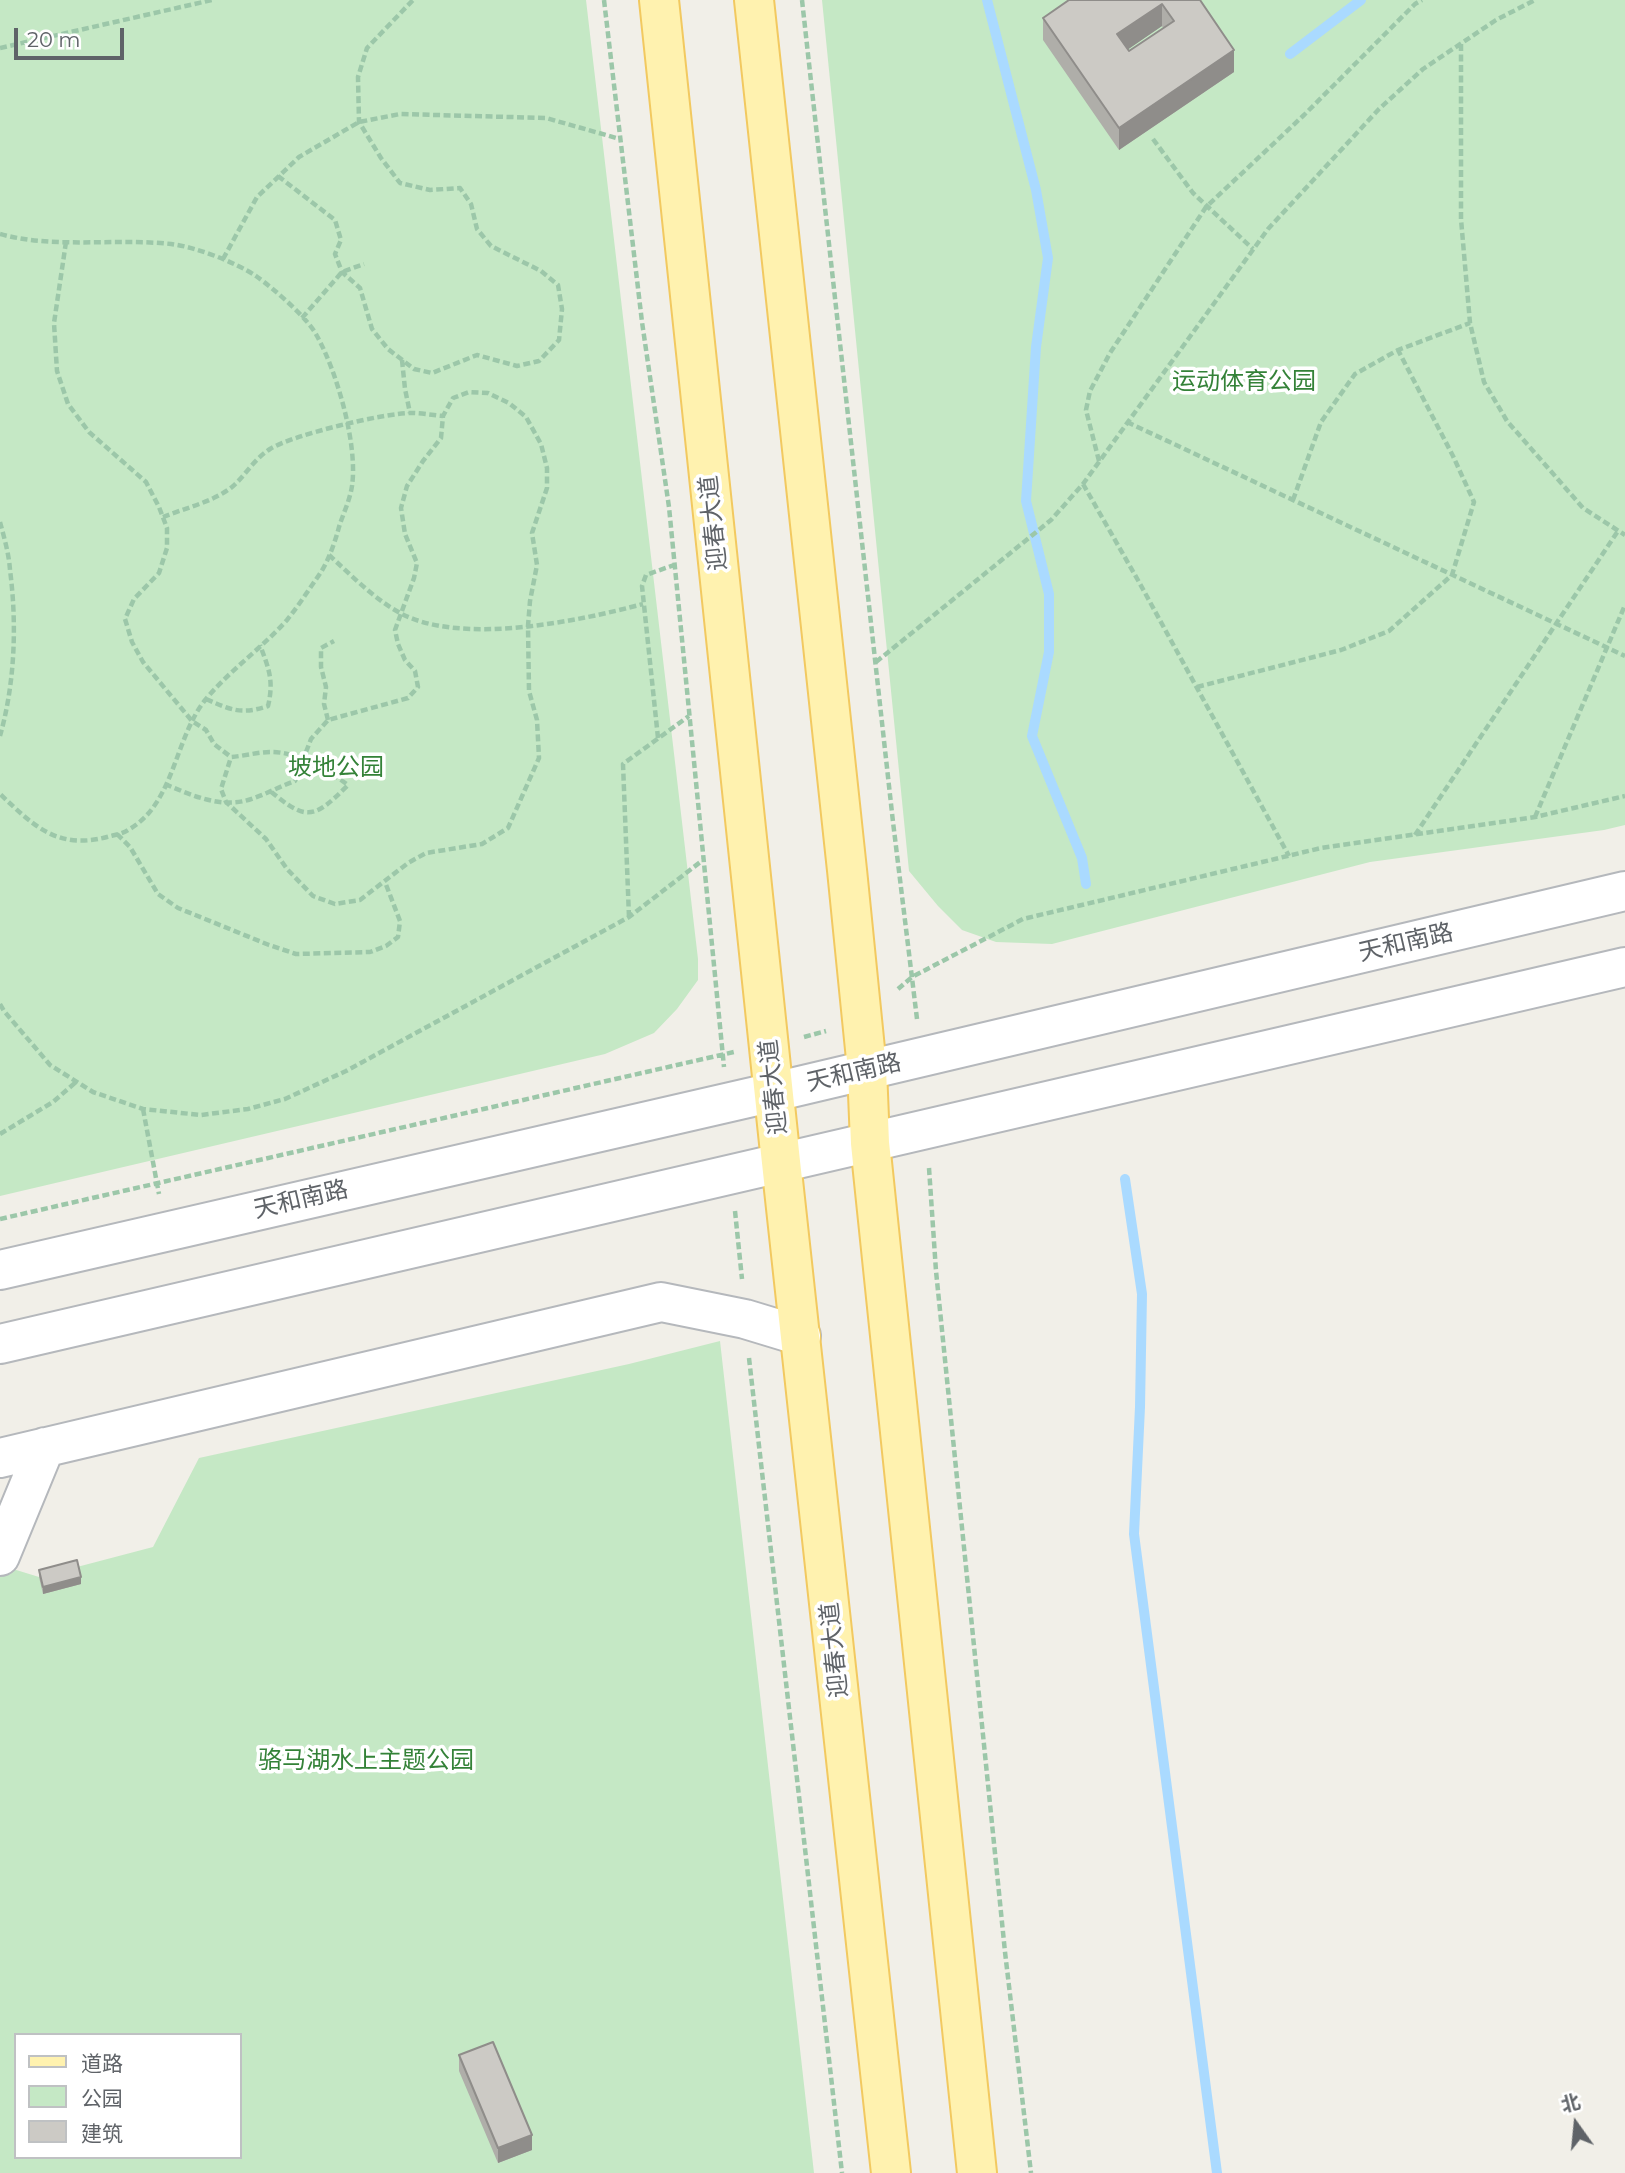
<!DOCTYPE html>
<meta charset="utf-8">
<style>
body{margin:0}
#map{position:relative;width:1625px;height:2173px;overflow:hidden;background:#f1efe8;font-family:Montserrat,"Noto Sans SC",sans-serif}
canvas{display:block}
.legend{position:absolute;left:14px;top:2033px;width:228px;height:126px;box-sizing:border-box;background:#fff;border:2px solid #bfc1c3;margin:0;padding:9px 12px;list-style:none;font-size:21px;color:#5f6368}
.legend li{display:flex;align-items:center;gap:14px;height:35px}
.legend b{width:35px;border:2px solid #bfc1c3}
.north{position:absolute;left:1541px;top:2089px;width:70px;height:70px;-webkit-text-stroke:5px #fff;paint-order:stroke;rotate:345deg;font-size:19px;font-weight:700;line-height:28px;text-align:center;color:#5f6368}
.north::after{content:'';display:block;margin:auto;width:24px;height:32px;background:#5f6368;clip-path:polygon(50% 0,100% 100%,50% 72%,0 100%)}
.scale{position:absolute;left:14px;top:28px;width:110px;height:32px;box-sizing:border-box;border:4px solid #5f6368;border-top:0;padding-left:9px;font-size:21px;line-height:24px;white-space:nowrap;color:#5f6368;-webkit-text-stroke:5px #fff;paint-order:stroke}
</style>
<div id="map">
<canvas width="1625" height="2173"></canvas>
<ul class="legend">
<li><b style="height:9px;background:#fff2af"></b>道路</li>
<li><b style="height:19px;background:#c5e8c5"></b>公园</li>
<li><b style="height:19px;background:#cccac5"></b>建筑</li>
</ul>
<div class="north">北</div>
<div class="scale">20 m</div>
</div>
<script>
const c = document.querySelector('canvas').getContext('2d');
c.lineJoin = 'round';
function paint(path, color) { c.fillStyle = color; c.fill(path, 'evenodd'); }
function stroke(path, color, width, dash) { c.strokeStyle = color; c.lineWidth = width; c.lineCap = dash ? 'butt' : 'round'; c.setLineDash(dash || []); c.stroke(path); }
function write(font, color, halo, rows, align = 'center') {
  c.font = font + ' Montserrat,"Noto Sans SC",sans-serif'; c.lineWidth = 7; c.setLineDash([]); c.textBaseline = 'middle'; c.strokeStyle = halo; c.fillStyle = color; for (const [text, x, y, turn = 0] of rows) {
    c.save(); c.translate(x, y); c.rotate((+turn || 0) * Math.PI / 180); c.textAlign = isNaN(turn) ? turn : align; if (halo) c.strokeText(text, 0, 0); c.fillText(text, 0, 0); c.restore();
  }
}
paint(new Path2D(`
 M0,0H586L698,959V980L677,1009L654,1033L605,1054L0,1196Z
 M822,0H1625V825L1604,830L1370,862L1052,944L996,942L962,930L938,906L909,871Z
 M720,1341L814,2173H0V1565L39,1577L153,1547L199,1458L629,1364ZM16,2035H240V2157H16Z`), '#c5e8c5');
stroke(new Path2D(`
 M987,0L1036,190L1048,258L1036,347L1026,501L1049,594V652L1032,736L1082,858L1086,884
 M1290,54L1361,0
 M1125,1179L1142,1294L1140,1407L1134,1534L1217,2173`), '#aadaff', 10);
const minor = new Path2D(`
 M0,1270L774,1092L1625,891
 M0,1344L1625,967
 M0,1458L661,1302L745,1319L801,1336
 M0,1556L45,1447`);
const major = new Path2D(`
 M659,0L781,1162L891,2173
 M754,0L847,870L867,1069L870,1143L977,2173`);
stroke(minor, '#b5b8bc', 42);
stroke(major, '#f2c960', 42);
stroke(new Path2D(`
 M604,0L642,322L669,507L724,1067
 M802,0L893,822L917,1019
 M1461,44V219L1470,323L1484,382L1507,421L1583,508L1625,535
 M0,48L212,0
 M1153,139L1193,193L1253,249
 M278,176L335,220L341,240L335,254L342,272L360,288L372,329L388,349L414,369L432,373L477,355L517,366L539,361L559,340L562,309L558,285L541,271L491,246L477,229L471,204L460,188L430,190L400,183L381,158L359,122L358,77L367,48L413,0
 M0,234C55,249 115,238 171,244C196,247 235,262 256,276C273,288 308,318 317,336C337,372 358,445 352,486C350,500 343,514 339,527C335,542 329,559 321,572C310,588 299,605 287,620C262,648 230,670 206,699C174,738 175,804 128,830C122,834 114,835 107,837C57,850 34,826 0,794
 M66,242L54,323L57,371L68,404L89,432L146,482L159,507L167,528V548L159,573L134,599L125,619L132,642L143,662L192,721L206,730L214,744L231,757C244,756 258,752 271,752C299,752 326,769 348,785C314,819 307,822 269,790
 M223,259L257,197L299,157L359,122L400,114L546,118L620,139
 M302,318L342,272L364,264
 M402,360L405,389L410,413
 M1127,422L1625,656
 M1099,461L1086,410L1090,391L1110,353L1206,207L1304,115L1415,4L1422,0
 M1083,484L1139,582L1289,856
 M1293,500L1321,422L1355,374L1398,350L1470,323
 M163,517C185,508 213,502 232,487C246,475 253,460 270,449C292,435 384,413 411,413C421,413 432,415 443,416
 M0,522C4,537 9,554 10,570C17,624 15,683 0,736
 M329,555C351,575 373,598 400,613C461,646 579,621 643,604
 M876,662L1051,520L1083,484L1268,229L1379,109L1423,69L1496,20L1535,0
 M1197,687L1341,650L1389,631L1452,575L1474,502L1453,456L1398,350
 M206,699C231,710 241,715 268,706C274,681 269,669 260,645
 M328,720L324,704L326,687L321,667V648L334,641
 M658,738L642,586L646,575L674,565
 M165,784C193,796 224,810 254,798C268,793 281,786 295,781L311,739L328,720L408,698L418,687L415,671L405,660L398,644L395,630L414,578L417,563L405,534L401,508L407,486L423,461L441,438L443,416L453,398L469,392L488,393L509,403L526,417L541,444L547,468V488L532,533L537,565L530,601L528,626L529,691L537,720L539,758L508,828L482,844L426,853L408,863L360,900L335,904L313,896L287,869L266,839L226,802L221,789L231,757
 M1535,817L1625,605
 M117,834L130,847L158,894L178,908L269,945L296,954L370,952L386,946L398,937L400,921L385,882
 M1415,835L1618,531
 M629,917L623,764L689,716
 M898,989L912,977L1023,919L1321,848L1535,817L1625,796
 M0,1004L4,1011L50,1065L93,1092L143,1109L201,1115L248,1109L285,1099L346,1071L629,917L703,860
 M804,1037L826,1031
 M143,1109L159,1194
 M0,1134L53,1102L76,1082
 M929,1168L936,1271L1005,1952L1031,2173
 M735,1211L742,1279
 M0,1219L734,1052
 M749,1358L842,2173`), '#9cc7a9', 4.5, [7, 3.5]);
stroke(minor, '#fff', 38);
stroke(major, '#fff2af', 38);
paint(new Path2D(`
 M1200,0L1234,72L1119,150L1043,40V18ZM1162,26L1163,28L1129,51L1128,49Z
 M39,1570L81,1584L43,1594L39,1577Z
 M459,2055L532,2150L498,2163L459,2071Z`), '#afaea9');
paint(new Path2D(`
 M1162,4V26L1117,57V34Z
 M1234,50V72L1119,150V128Z
 M81,1577V1584L43,1594V1587Z
 M532,2135V2150L498,2163V2148Z`), '#8f8d8a');
const building = new Path2D(`
 M1069,0H1200L1234,50L1119,128L1043,18ZM1162,4L1174,21L1129,51L1117,34Z
 M77,1560L81,1577L43,1587L39,1570Z
 M493,2042L532,2135L498,2148L459,2055Z`);
paint(building, '#cccac5');
stroke(building, '#8f8d8a', 2);
write('24px', '#348238', '#fff', [
 ["运动体育公园",1244,382],
 ["坡地公园",336,768],
 ["骆马湖水上主题公园",366,1761]
]);
write('24px', '#5f6368', '#fff', [
 ["迎春大道",714,523,-96],
 ["天和南路",1406,943,-13],
 ["天和南路",854,1073,-13],
 ["迎春大道",774,1087,-96],
 ["天和南路",301,1200,-13],
 ["迎春大道",835,1650,-96]
]);
</script>
